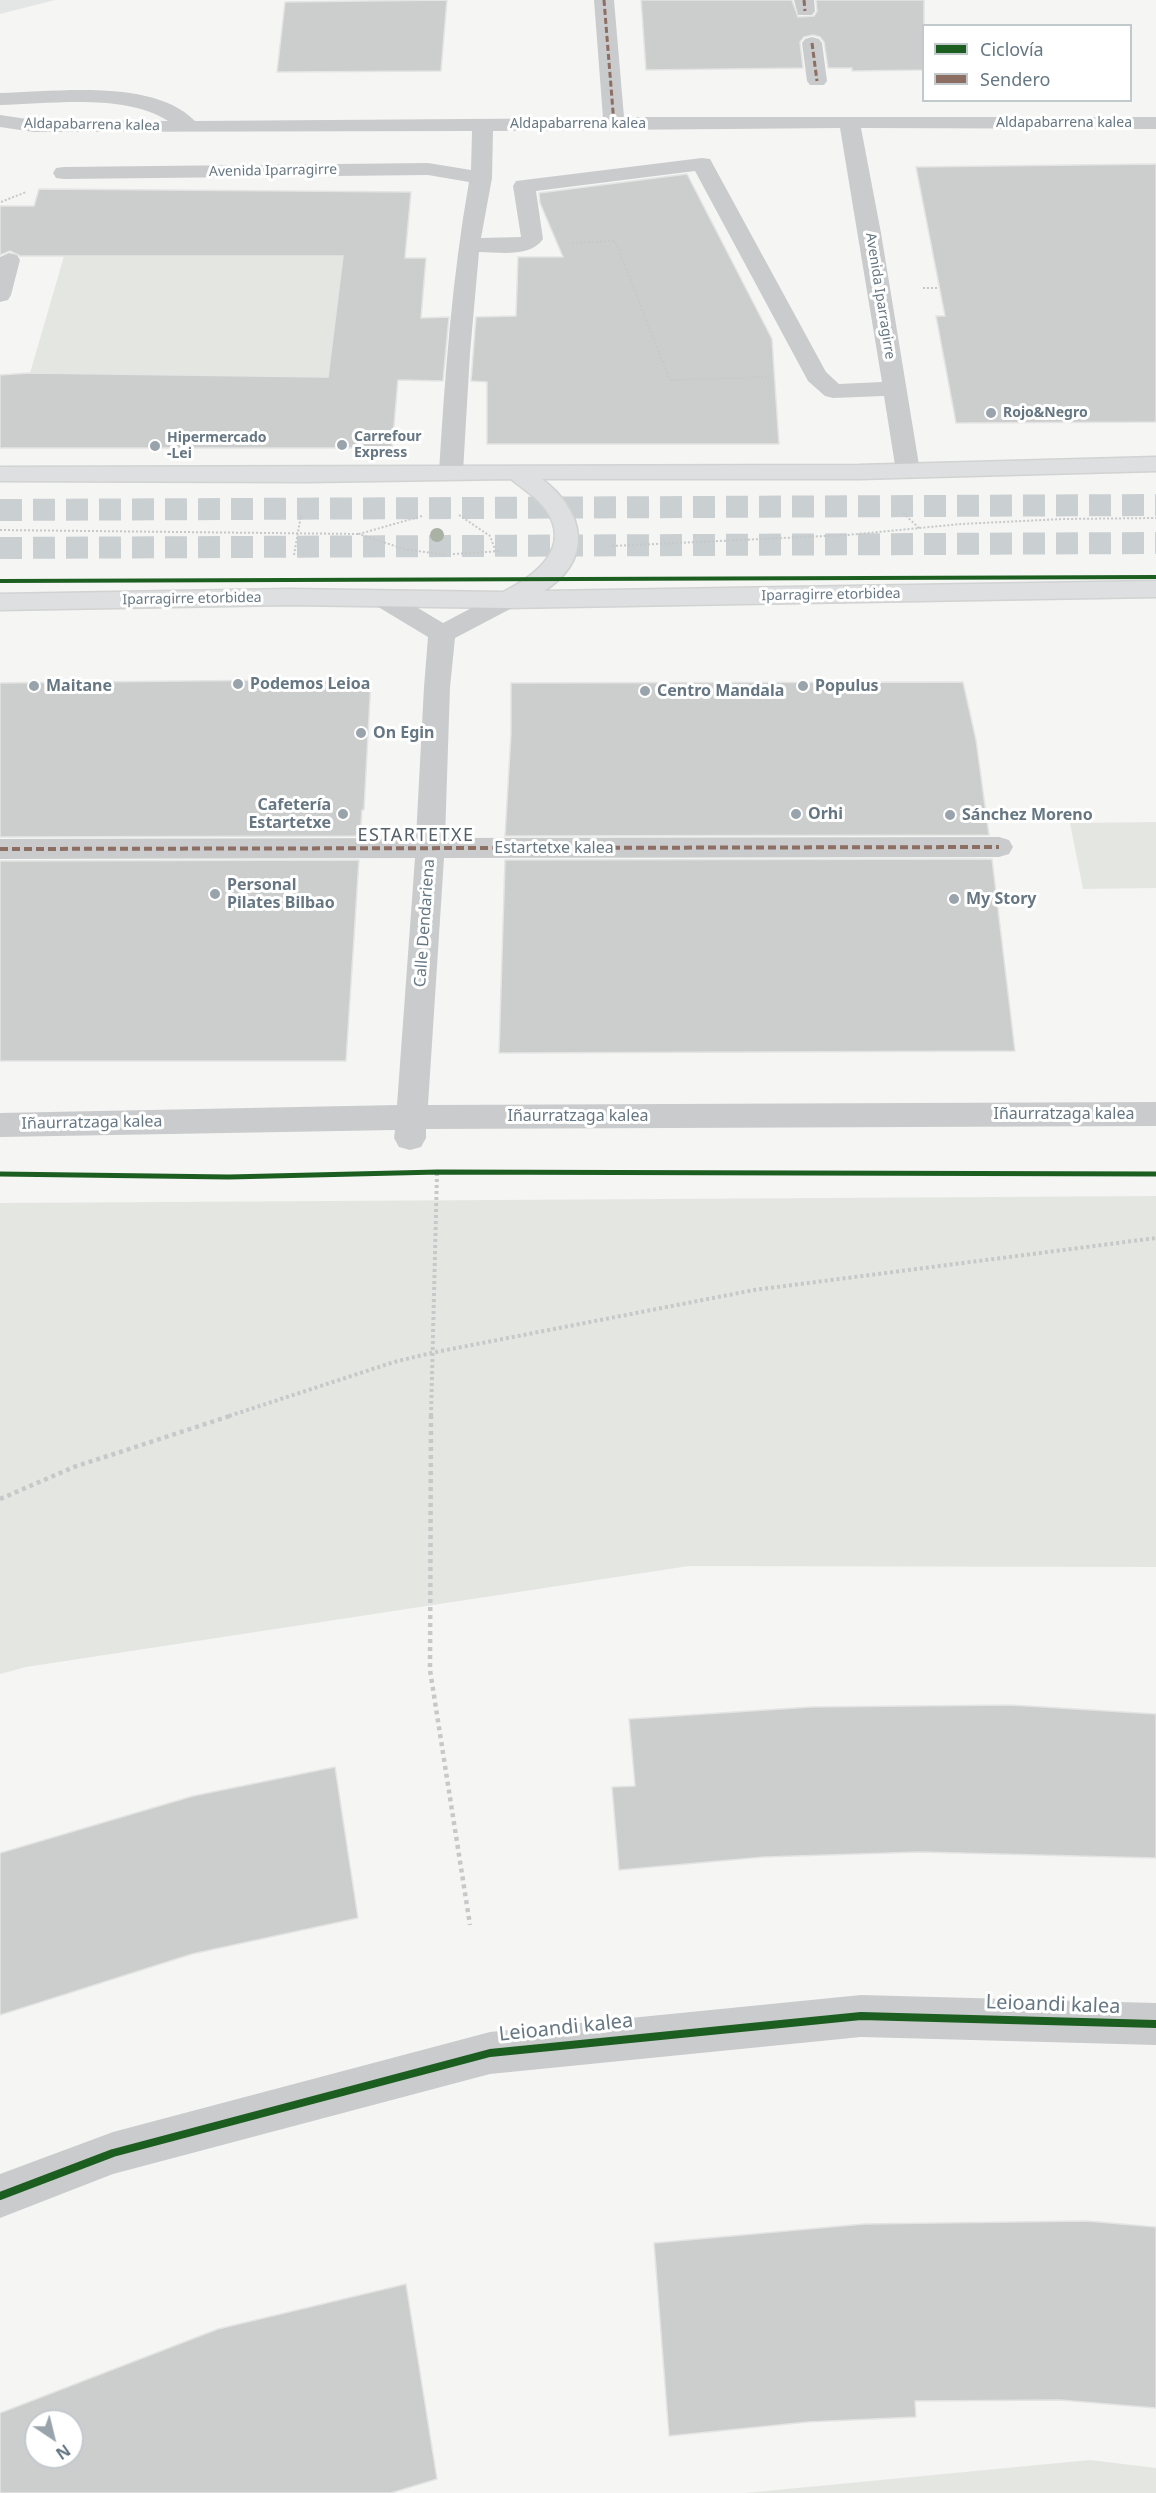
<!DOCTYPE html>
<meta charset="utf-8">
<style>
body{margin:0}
#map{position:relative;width:1156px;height:2493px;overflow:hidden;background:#f5f5f4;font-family:"Noto Sans",sans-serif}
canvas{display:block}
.legend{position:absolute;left:922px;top:24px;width:210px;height:78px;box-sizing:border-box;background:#fff;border:2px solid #c2c9cd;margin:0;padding:8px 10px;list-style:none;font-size:18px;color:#667783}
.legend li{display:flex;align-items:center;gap:12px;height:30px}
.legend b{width:30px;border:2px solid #c2c9cd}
.north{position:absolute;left:24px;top:2409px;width:60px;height:60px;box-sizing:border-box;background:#fff;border:2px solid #c2c9cd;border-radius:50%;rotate:145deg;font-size:16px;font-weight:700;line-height:24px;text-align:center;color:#667783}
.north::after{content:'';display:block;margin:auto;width:21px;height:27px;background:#98a3ab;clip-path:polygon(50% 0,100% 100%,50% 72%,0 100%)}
</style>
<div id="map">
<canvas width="1156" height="2493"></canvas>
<ul class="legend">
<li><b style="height:8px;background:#1b5e20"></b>Ciclovía</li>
<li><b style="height:8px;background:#8d6e63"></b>Sendero</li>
</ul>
<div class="north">N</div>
</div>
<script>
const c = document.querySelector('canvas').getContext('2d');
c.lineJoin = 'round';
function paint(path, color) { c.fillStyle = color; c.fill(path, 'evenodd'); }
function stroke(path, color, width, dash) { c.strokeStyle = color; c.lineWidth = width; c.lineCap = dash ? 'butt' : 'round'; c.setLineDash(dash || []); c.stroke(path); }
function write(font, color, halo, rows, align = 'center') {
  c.font = font + ' "Noto Sans",sans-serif'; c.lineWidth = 6; c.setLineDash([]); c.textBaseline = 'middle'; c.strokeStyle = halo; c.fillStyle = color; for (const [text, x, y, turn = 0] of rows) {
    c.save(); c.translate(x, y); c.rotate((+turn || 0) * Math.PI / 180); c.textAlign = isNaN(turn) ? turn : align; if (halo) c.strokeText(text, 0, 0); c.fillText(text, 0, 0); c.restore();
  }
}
paint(new Path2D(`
 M0,0H55L0,14Z`), '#e4e5e5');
paint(new Path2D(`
 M64,256H343L328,377L30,373Z
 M1156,822V888L1083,889L1070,823Z
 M1156,1196V1567L689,1566L26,1667L0,1674V1203Z
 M1090,2460L1156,2468V2493H745Z`), '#e4e7e1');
const building = new Path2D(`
 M447,0L441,71L277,72L285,2Z
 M641,0H792L798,17L814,16L817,11L816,0H924V70L852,71V68H828L824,42L820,37L813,35L804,37L800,42L803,68L646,70Z
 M1156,164V422L956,423L936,316H945L916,167Z
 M687,174L772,339L779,444H487V382L471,381L476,317L516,316L518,257H563L540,203L539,193Z
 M39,189L411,192L405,258H426L421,318L449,317L443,381L398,380L392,448H0V375L30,373L328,377L343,256H20L10,251L0,255V206H34Z
 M371,679L364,810H362L360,836L0,837V683Z
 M963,682L976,740L989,835L505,836L511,734V683Z
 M992,859L1015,1051L499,1053L505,860Z
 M359,860L346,1061H0V861Z
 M1011,1705L1156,1714V1858L920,1852L764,1857L619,1870L612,1787L635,1786L629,1719L811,1707Z
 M335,1767L358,1918L192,1954L0,2015V1853L193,1796Z
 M1087,2221L1156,2227V2408L1060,2400L915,2401L916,2417L808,2422L669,2436L654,2243L864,2224Z
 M406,2284L437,2479L391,2493H0V2413L218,2329ZM36,2421H72V2457H36Z`);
paint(building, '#cccece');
stroke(building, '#e4e4e4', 1.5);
stroke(new Path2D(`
 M0,510L1156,505
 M0,548L1156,543`), '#cacfd2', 22, [22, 11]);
const major = new Path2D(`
 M1156,457V471L859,479H542C585,512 594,559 544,591L1156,581V597L507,608L288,605L0,610V594L288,589L503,592C533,577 573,549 546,510C538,498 523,489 511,479L309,482L0,481V467L859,465Z`);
stroke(major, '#d1d2d2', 3);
stroke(new Path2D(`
 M1,202L26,192
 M572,243L615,241L670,380L767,377
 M923,288H937
 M903,513L919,528
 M459,515L490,536L496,552
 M422,516L359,534L404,549L446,555
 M0,530L359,534
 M612,546L847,535L961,524L1063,519L1156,518
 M453,554L502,551
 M294,555L301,515`), '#c7c8c9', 2, [2, 2]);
stroke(new Path2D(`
 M229,1416L394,1362L431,1353L754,1290L1156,1238
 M431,1416L437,1173`), '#c7c8c9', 4, [3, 3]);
stroke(new Path2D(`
 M431,1415L430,1670L470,1925
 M0,1499L74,1467L233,1415`), '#c7c8c9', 4.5, [4, 4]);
paint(new Path2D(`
 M594,0H614L624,117H1156V129L861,128L881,233L920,471L917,476L908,478L899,476L896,471L884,396L833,398L825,396L808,381L695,171L536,191L543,239C530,258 500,252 479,252L470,353L463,472L460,477L451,479L442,477L439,472C445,375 452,278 469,182L428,175L64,179L56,178L53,173L56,168L64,167L428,163L471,170L472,131L34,132L0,127V115L34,120L168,121C125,93 50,104 0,105V93C55,92 153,78 195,121L603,118ZM840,128L882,382L839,384L826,372L710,159L702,158L516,181L513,186L521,237L481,238L492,178L493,131Z
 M794,0H814L815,11L812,15H798Z
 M812,37L819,39L822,43L827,81L824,85H810L807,81L802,43L805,39Z
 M9,253L17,255L20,260L11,295L8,300L0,302V257Z
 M384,591L393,593L443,623L498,594L507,592L516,594L520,600L516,606L455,638L450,687L445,838L999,837L1009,840L1013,847L1009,854L999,857L444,858L428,1105L1156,1102V1126L426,1129V1138L421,1147L410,1150L399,1147L394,1138L395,1130L0,1137V1113L397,1105L415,858L0,859V839L416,838L424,687L428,637L375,605L371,599L375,593Z
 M861,1995L1156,2003V2045L861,2037L490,2074L113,2174L0,2218V2174L113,2132L490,2032Z`), '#cacbcc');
paint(major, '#dedfe0');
stroke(new Path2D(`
 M604,0L614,124
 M804,0L805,11
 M812,43L817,81`), '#8d6e63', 3, [6, 3]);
stroke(new Path2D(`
 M0,849L999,847`), '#8d6e63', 4, [8, 4]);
stroke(new Path2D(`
 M0,581L1156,577`), '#1b5e20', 4);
stroke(new Path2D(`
 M0,1174L229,1177L438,1172L1156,1174`), '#1b5e20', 5);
stroke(new Path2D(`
 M0,2196L113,2153L490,2053L861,2016L1156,2024`), '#1b5e20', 8);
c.fillStyle = '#a9b2a5';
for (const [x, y] of [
 [437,535]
]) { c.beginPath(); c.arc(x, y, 7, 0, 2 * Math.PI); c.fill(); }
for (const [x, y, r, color] of [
 [991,413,6,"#98a3ab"],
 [342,445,6,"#98a3ab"],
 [155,446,6,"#98a3ab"],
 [238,684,6,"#98a3ab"],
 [34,686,6,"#98a3ab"],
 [803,686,6,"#98a3ab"],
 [645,691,6,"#98a3ab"],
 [361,733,6,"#98a3ab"],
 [343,814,6,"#98a3ab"],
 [796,814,6,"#98a3ab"],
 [950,815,6,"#98a3ab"],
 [215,894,6,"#98a3ab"],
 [954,899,6,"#98a3ab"]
]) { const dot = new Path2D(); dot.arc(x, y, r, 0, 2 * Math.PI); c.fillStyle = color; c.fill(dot); stroke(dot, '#fff', 2); }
write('14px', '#667783', '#fff', [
 ["Aldapabarrena kalea",1064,123],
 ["Aldapabarrena kalea",578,124],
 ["Aldapabarrena kalea",92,125,1],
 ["Avenida Iparragirre",273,171,-1],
 ["Avenida Iparragirre",880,296,81],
 ["Iparragirre etorbidea",831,595,-1],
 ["Iparragirre etorbidea",192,599,-1]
]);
write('bold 14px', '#667783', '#fff', [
 ["Rojo&Negro",1003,413],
 ["Carrefour",354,437],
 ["Express",354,453],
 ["Hipermercado",167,438],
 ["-Lei",167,454]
], 'left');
write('bold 16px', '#667783', '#fff', [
 ["Podemos Leioa",250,684],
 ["Maitane",46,686],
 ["Populus",815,686],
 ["Centro Mandala",657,691],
 ["On Egin",373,733],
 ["Cafetería",331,805,"right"],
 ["Estartetxe",331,823,"right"],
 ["Orhi",808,814],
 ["Sánchez Moreno",962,815],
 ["Personal",227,885],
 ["Pilates Bilbao",227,903],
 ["My Story",966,899]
], 'left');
write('16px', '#667783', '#fff', [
 ["Estartetxe kalea",554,848],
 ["Calle Dendariena",425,923,-86],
 ["Iñaurratzaga kalea",1064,1114],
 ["Iñaurratzaga kalea",578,1116],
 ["Iñaurratzaga kalea",92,1123,-1]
]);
c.letterSpacing = '1.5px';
write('18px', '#546069', '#fff', [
 ["ESTARTETXE",416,836]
]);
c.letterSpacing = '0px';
write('20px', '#667783', '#fff', [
 ["Leioandi kalea",1053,2005,2],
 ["Leioandi kalea",566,2028,-6]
]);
</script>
